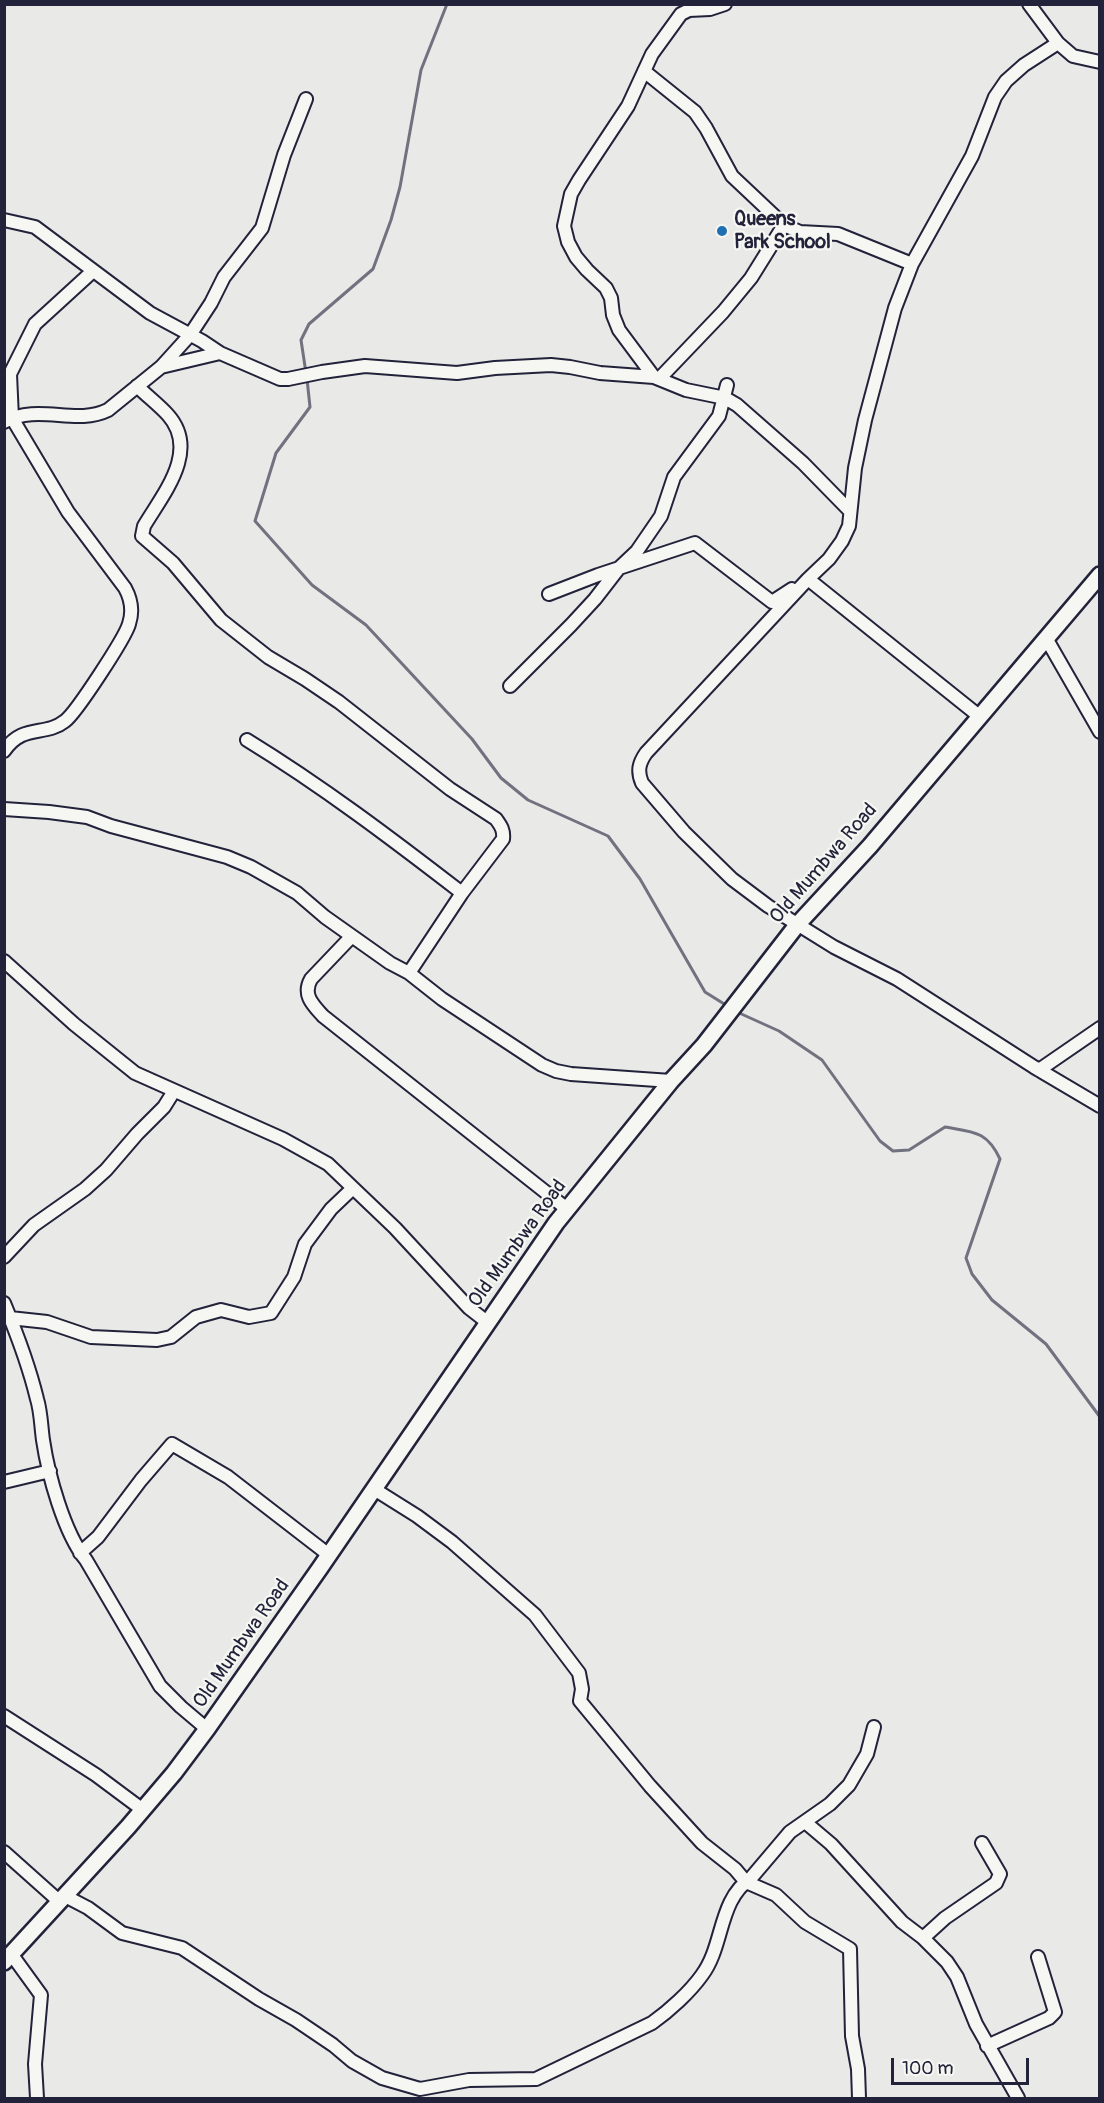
<!DOCTYPE html>
<style>
body{margin:0}
#map{position:relative;width:1104px;height:2103px;overflow:hidden;background:#e9e9e7;font-family:Pangolin,sans-serif}
canvas{display:block}
.frame{position:absolute;inset:0;border:6px solid #22223b;pointer-events:none}
.scale{position:absolute;left:891px;top:2058px;width:138px;height:27px;box-sizing:border-box;border:3px solid #22223b;border-top:0;padding-left:8px;font-size:18px;line-height:21px;white-space:nowrap;color:#22223b;-webkit-text-stroke:4px #f6f6f2;paint-order:stroke}
</style>
<div id="map">
<canvas width="1104" height="2103"></canvas>
<div class="frame"></div>
<div class="scale">100 m</div>
</div>
<script>
const c = document.querySelector('canvas').getContext('2d');
c.lineJoin = 'round';
function stroke(path, color, width, dash) { c.strokeStyle = color; c.lineWidth = width; c.lineCap = dash ? 'butt' : 'round'; c.setLineDash(dash || []); c.stroke(path); }
function write(font, color, halo, rows, align = 'center') {
  c.font = font + ' Pangolin,sans-serif'; c.lineWidth = 4.5; c.setLineDash([]); c.textBaseline = 'middle'; c.strokeStyle = halo; c.fillStyle = color; for (const [text, x, y, turn = 0] of rows) {
    c.save(); c.translate(x, y); c.rotate((+turn || 0) * Math.PI / 180); c.textAlign = isNaN(turn) ? turn : align; if (halo) c.strokeText(text, 0, 0); c.fillText(text, 0, 0); c.restore();
  }
}
stroke(new Path2D(`
 M306,373L301,340L309,324L373,269L391,220L400,187L421,70L447,4
 M307,379L310,407L276,453L255,521L312,585L366,625L472,739L501,778L528,800L608,836L640,879L705,992L729,1007
 M737,1012L779,1031L822,1060L880,1141L893,1151L909,1150L945,1127C974,1132 987,1131 1000,1159L966,1258L972,1274L992,1300L1046,1344L1100,1417`), '#71717f', 3);
const minor = new Path2D(`
 M725,4L710,9L689,10L681,14L652,54L628,106L579,180L571,194L564,226L568,242L576,257L587,270L606,288L611,298L613,315L619,330L654,377L686,390L725,398L737,405L803,463L850,511
 M1029,4L1058,43
 M644,71L695,112L706,128L732,176L784,225L800,232L838,234L912,264
 M4,220L35,227L150,313L202,341L220,353
 M161,367L220,353L280,379H288L322,372L365,366L457,373L495,368L551,365L570,367L600,373L654,377
 M659,379L723,312L751,278L784,225
 M137,386C147,396 159,405 168,415C200,451 163,494 144,526L142,536L173,563L221,620L268,657L305,679L339,702L450,789L496,819C501,826 504,830 503,839L462,893L409,973
 M4,422C39,403 75,426 108,410L161,367L190,335L211,303L224,277L262,228L284,155L306,99
 M808,579L646,753C639,763 637,771 642,783L684,832L732,879L768,906L834,947L897,979L1034,1067L1100,1106
 M549,594L598,575L695,543L772,602L792,589
 M1046,638L1100,732
 M510,686L571,625L595,599L619,568L637,551L661,516L674,477L719,416L727,385
 M979,716L808,579L829,559L842,541L849,526L855,468L865,420L895,308L912,264L972,156L995,97L1006,81L1024,65L1058,43L1073,56L1100,62
 M247,740C322,786 392,839 462,893
 M4,751C23,723 45,737 65,721C76,713 125,638 129,624C133,612 131,599 125,588L68,512L12,418L10,374L35,324L93,271
 M4,809L49,812L87,817L111,826L227,857L251,867L297,893L325,917L390,963L409,973L442,999L542,1065L556,1071L571,1074L671,1081
 M352,936L311,979C302,995 313,1005 323,1016L567,1209
 M4,961L74,1024L135,1073L283,1139L328,1164L395,1228L469,1308L487,1322
 M1039,1070L1100,1028
 M4,1257L34,1225L85,1189L106,1170L137,1134L164,1107L174,1091
 M4,1303C17,1334 29,1366 37,1399C41,1412 41,1426 43,1440C48,1474 64,1533 86,1560L160,1686L181,1707L207,1729
 M10,1318L47,1322L91,1337L157,1340L171,1337L196,1317L221,1310L249,1317L271,1313L294,1277L305,1244L331,1209L353,1188
 M4,1482L50,1471
 M374,1489L417,1516L452,1542L535,1615L579,1673L582,1689L580,1701L650,1786L702,1843L735,1869L746,1882L776,1895L805,1922L850,1949L852,2036L858,2069L859,2098
 M80,1553L98,1537L141,1480L172,1444L228,1477L329,1555
 M4,1716L96,1775L143,1810
 M805,1822L831,1844L902,1922L923,1938L947,1962L957,1977L976,2024L1018,2098
 M4,1852L60,1902
 M65,1896L88,1908L122,1933L182,1948L259,1999L296,2020L333,2045L352,2061L382,2078L420,2089L469,2080L536,2079L652,2023C669,2011 690,1992 702,1975C724,1946 718,1900 751,1878L790,1832L830,1804L849,1785L867,1754L874,1727
 M923,1938L945,1918L996,1883L1000,1874L982,1843
 M12,1955L41,1995L35,2064L37,2098
 M987,2046L1049,2018L1055,2012L1038,1957`);
const major = new Path2D(`
 M4,1962L128,1827L174,1773L207,1729L320,1568L556,1223L671,1081L704,1045L797,925L870,846L1100,575`);
stroke(minor, '#22223b', 16);
stroke(major, '#22223b', 20);
stroke(minor, '#f6f6f2', 12);
stroke(major, '#f6f6f2', 15);
for (const [x, y, r, color] of [
 [722,231,6,"#1f6fb2"]
]) { const dot = new Path2D(); dot.arc(x, y, r, 0, 2 * Math.PI); c.fillStyle = color; c.fill(dot); stroke(dot, '#f6f6f2', 2); }
write('bold 20px', '#22223b', '#f6f6f2', [
 ["Queens",734,220],
 ["Park School",734,243]
], 'left');
write('20px', '#22223b', '#f6f6f2', [
 ["Old Mumbwa Road",824,864,-49],
 ["Old Mumbwa Road",518,1244,-54],
 ["Old Mumbwa Road",242,1644,-55]
]);
</script>
